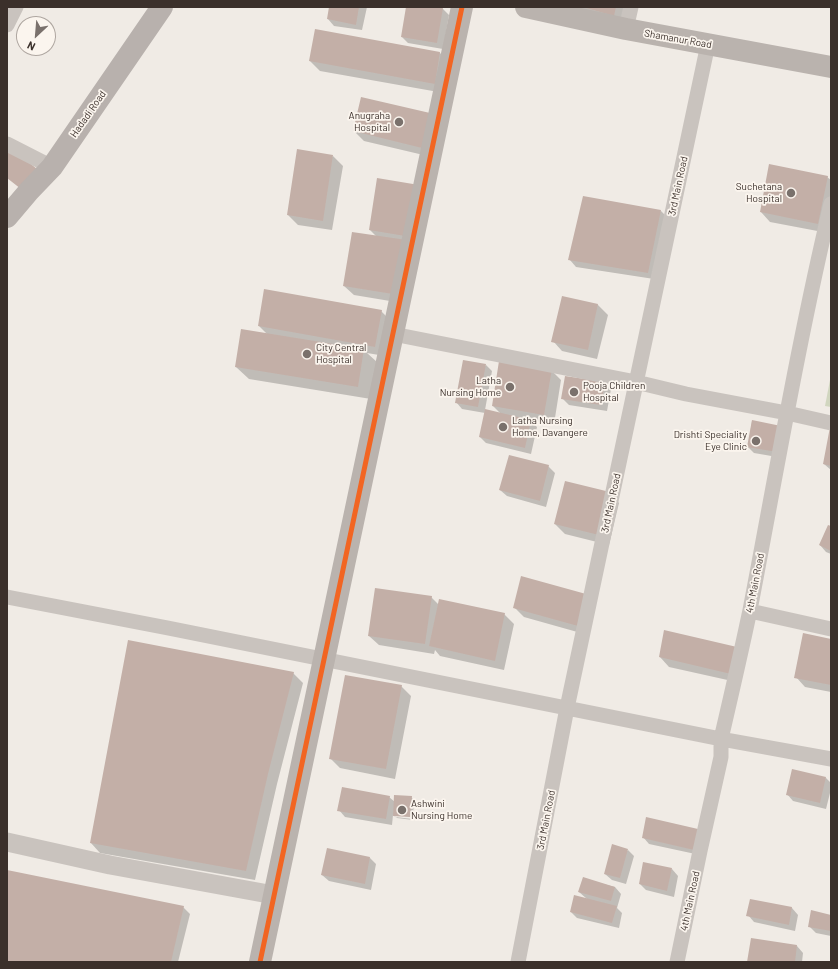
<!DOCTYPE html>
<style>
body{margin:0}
#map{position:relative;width:838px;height:969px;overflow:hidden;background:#f0ebe5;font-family:Barlow,sans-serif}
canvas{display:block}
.frame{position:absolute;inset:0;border:8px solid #3b302b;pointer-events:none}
.north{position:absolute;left:16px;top:16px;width:40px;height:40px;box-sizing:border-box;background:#fbf5ee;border:1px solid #aea6a0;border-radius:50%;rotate:206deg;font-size:11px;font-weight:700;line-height:16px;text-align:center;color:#3b302b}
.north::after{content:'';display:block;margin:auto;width:14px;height:18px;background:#7a716c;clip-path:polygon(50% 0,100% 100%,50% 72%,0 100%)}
</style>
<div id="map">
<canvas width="838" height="969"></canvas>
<div class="frame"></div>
<div class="north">N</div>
</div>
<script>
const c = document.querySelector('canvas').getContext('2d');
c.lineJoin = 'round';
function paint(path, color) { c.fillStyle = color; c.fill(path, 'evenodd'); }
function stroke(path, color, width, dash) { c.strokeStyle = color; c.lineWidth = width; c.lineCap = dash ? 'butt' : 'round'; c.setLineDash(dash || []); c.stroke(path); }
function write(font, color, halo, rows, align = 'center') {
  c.font = font + ' Barlow,sans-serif'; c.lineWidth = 3.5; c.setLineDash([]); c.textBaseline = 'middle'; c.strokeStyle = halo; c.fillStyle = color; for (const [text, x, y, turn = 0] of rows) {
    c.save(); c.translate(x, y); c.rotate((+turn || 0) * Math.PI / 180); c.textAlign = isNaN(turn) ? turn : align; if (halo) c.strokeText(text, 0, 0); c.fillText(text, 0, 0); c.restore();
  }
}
paint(new Path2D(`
 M831,375V407L825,406Z`), '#d1d6bf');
paint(new Path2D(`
 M330,7H367L362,30L334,26L328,19Z
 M407,7H431L443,9L449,15L443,49L408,43L402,37Z
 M558,7H628L623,25Z
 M440,53L449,62L444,93L320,71L310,61Z
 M430,114L432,157L364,141L354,131Z
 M333,156L343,166L332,230L298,225L288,215Z
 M827,177L831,180V217L828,233L770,222L761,212Z
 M418,186L408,304L354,295L344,286L376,236L370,230Z
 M661,211L667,217L654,279L576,267L570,260Z
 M563,297L598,305L608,315L597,359L562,351L553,341Z
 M381,311L391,321L385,356L367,353L377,362L371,399L249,379L236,367L267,334L259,326Z
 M486,365L492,371L485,410L501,414L493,406L551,370L561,380L554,424L530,420L537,427L531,454L486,443L480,437L485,413L462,409L456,402Z
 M604,383L611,389L607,411L569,405L562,398Z
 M752,421L783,458L754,453L748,447Z
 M831,430V470L824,464Z
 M548,466L555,473L546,507L507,496L500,490Z
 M610,493L619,503L609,545L565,534L555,524Z
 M831,527V554L826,552L820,545Z
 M586,595L588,635L524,617L514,607Z
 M431,597L439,605L504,614L514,624L504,670L440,656L435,650L434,654L379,645L369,636Z
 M831,640V692L805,687L796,677Z
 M737,647L741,683L669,667L660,657Z
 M293,673L303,683L277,784L255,880L100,853L91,843Z
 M401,686L411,696L395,779L340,768L330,758Z
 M826,778L831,783V789L826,809L793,801L787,794Z
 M389,797L395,802L411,797L414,800L413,817L395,815V817L413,819V820L397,818L393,815L392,825L345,817L339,810Z
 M698,830L700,855L649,844L643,837Z
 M628,850L634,856L626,884L612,880L605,874Z
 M370,858L376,864L371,890L329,881L322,875Z
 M672,869L678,876L674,897L646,890L640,884Z
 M7,871L183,907L190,914L178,962H7Z
 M583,879L615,887L621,894L617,908L622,913L619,928L577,918L571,912L587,899L579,892Z
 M792,908L798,915L795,931L754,922L748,915Z
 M831,916V936L816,933L809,926Z
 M797,946L803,953L802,962H748Z`), '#0003');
paint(new Path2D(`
 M329,7H359L356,25L327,19Z
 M406,7H436L443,8L437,43L401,37Z
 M583,7H616L614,16Z
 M315,29L440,52L435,84L309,61Z
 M361,97L430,113L422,148L353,131Z
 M11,148L37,169L21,189L7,178V153Z
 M297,149L333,155L323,221L287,215Z
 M769,164L828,176L818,224L760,212Z
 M377,178L419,185L411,237L369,230Z
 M583,196L661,210L648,273L568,260Z
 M352,232L407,240L399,295L343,286Z
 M264,289L382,310L375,347L258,326Z
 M562,296L598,304L588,350L551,342Z
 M241,329L364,349L358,387L235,367Z
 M463,360L486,364L478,407L455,403Z
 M499,361L552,369L544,415L492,406Z
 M565,376L605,382L601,405L561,399Z
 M485,409L531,420L525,448L479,437Z
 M752,420L781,426L777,452L747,447Z
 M830,427H831V466L823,464Z
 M509,455L549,465L540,501L499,490Z
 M565,481L610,492L599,535L554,524Z
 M828,525L831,526V551L819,545Z
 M521,576L586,594L578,626L513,608Z
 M375,588L432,596L425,644L368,636Z
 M439,599L505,613L495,661L429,646Z
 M664,630L737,647L731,674L659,657Z
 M803,633L831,639V685L794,678Z
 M128,640L294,672L268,774L246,871L90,843Z
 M345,675L402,685L386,769L329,759Z
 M792,769L826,777L820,803L786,795Z
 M342,787L390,796L386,819L337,811Z
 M394,795L412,796L410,817L393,816Z
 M646,817L698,829L694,850L642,838Z
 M612,844L628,849L620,878L604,874Z
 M327,848L370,857L365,884L321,875Z
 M643,862L672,868L667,891L639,884Z
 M7,870L184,906L171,962H7Z
 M583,877L615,887L611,901L578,892Z
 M574,895L617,906L612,923L570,912Z
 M750,899L792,907L789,925L746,916Z
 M811,910L831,915V931L808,927Z
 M751,938L797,945L795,962H747Z`), '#c3afa7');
stroke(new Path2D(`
 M7,25L16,7
 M626,29L631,7
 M7,144L52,167
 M393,334L636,382L686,394L787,413L831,423
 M7,597L168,628L721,739L831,759
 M750,611L831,629
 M518,962L567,708L708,44
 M677,962L700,851L721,757V739C731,696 741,653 750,610C776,474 799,338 831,204`), '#c9c3be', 15);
stroke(new Path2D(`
 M7,842L110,865L274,895`), '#c9c3be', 19);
stroke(new Path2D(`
 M526,7L626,29L831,67
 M260,962L462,7`), '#bab3ae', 22);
stroke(new Path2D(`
 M7,217L29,191L52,167L162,7`), '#b8b1ad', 22);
stroke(new Path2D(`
 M260,962L462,7`), '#f26522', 5);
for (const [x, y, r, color] of [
 [399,122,5,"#7a716c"],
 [791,193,5,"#7a716c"],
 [307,354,5,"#7a716c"],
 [510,387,5,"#7a716c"],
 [574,392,5,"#7a716c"],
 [503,427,5,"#7a716c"],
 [756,441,5,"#7a716c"],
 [402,810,5,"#7a716c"]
]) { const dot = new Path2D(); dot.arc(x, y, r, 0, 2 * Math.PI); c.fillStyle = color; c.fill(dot); stroke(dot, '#fbf5ee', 1.5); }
write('10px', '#3b302b', '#fbf5ee', [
 ["Shamanur Road",678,39,10],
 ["Hadadi Road",88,114,-55],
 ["3rd Main Road",678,186,-78],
 ["3rd Main Road",611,503,-78],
 ["4th Main Road",755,583,-79],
 ["3rd Main Road",546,820,-79],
 ["4th Main Road",690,901,-78]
]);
write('10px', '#3b302b', '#fbf5ee', [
 ["Anugraha",390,116],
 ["Hospital",390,128],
 ["Suchetana",782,187],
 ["Hospital",782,199],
 ["City Central",316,348,"left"],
 ["Hospital",316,360,"left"],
 ["Latha",501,381],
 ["Nursing Home",501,393],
 ["Pooja Children",583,386,"left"],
 ["Hospital",583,398,"left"],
 ["Latha Nursing",512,421,"left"],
 ["Home, Davangere",512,433,"left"],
 ["Drishti Speciality",747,435],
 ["Eye Clinic",747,447],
 ["Ashwini",411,804,"left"],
 ["Nursing Home",411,816,"left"]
], 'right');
</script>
